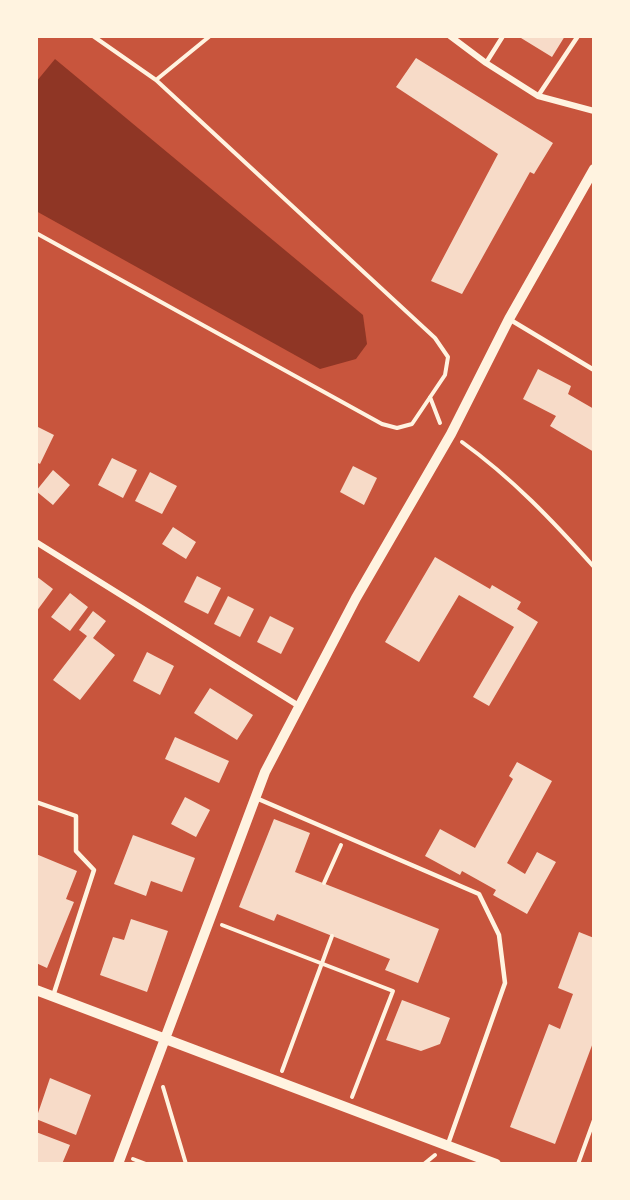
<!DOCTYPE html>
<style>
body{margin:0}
#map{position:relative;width:630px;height:1200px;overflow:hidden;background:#c8553d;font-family:Ubuntu,sans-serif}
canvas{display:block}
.frame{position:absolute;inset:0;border:38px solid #fff3e0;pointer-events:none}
</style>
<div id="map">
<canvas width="630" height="1200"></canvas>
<div class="frame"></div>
</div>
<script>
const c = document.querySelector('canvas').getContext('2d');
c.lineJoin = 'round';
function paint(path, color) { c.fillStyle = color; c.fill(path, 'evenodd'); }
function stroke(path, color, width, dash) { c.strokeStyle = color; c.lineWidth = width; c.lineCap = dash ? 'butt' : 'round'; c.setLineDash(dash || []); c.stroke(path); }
paint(new Path2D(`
 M55,59L363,315L367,344L356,359L320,369L36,211V82Z`), '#8f3625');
paint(new Path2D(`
 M523,36H565L552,57L521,38Z
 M416,58L553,143L534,174L530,172L462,294L431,281L498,154L396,87Z
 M538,369L571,386L568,394L594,409V452L550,426L556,416L523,399Z
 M36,426L54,435L40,464L36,462Z
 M112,458L137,470L123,498L98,485Z
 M353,466L377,478L364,505L340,492Z
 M53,470L70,485L53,505L36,491Z
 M150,472L177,486L162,514L135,501Z
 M173,527L196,542L186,559L162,544Z
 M435,557L490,589L492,585L521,602L517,609L538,622L489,706L473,697L514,627L459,595L419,662L385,642Z
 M36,576L53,589L36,612Z
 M197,576L221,588L208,614L184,602Z
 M70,593L88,607L70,631L51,617Z
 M228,596L254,609L240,637L214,624Z
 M93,611L106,621L93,638L115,655L80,700L53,680L87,636L79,630Z
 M270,616L294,628L281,654L257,642Z
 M147,652L174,666L160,695L133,681Z
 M210,688L253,715L237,740L194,713Z
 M175,737L229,761L219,783L165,759Z
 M517,762L552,781L507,863L525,874L537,852L556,862L527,914L493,895L496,890L462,871L460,875L425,856L440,829L475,848L513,779L509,776Z
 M185,797L210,810L196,837L171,824Z
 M274,819L310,833L295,872L439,929L418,983L385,970L390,959L277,914L274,921L239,907Z
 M133,835L195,858L182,892L151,881L146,896L114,884Z
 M36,854L77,871L66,899L74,902L47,968L36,963Z
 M131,919L168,931L147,992L100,975L113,937L124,940Z
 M579,932L594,938V1040L555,1144L510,1127L549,1024L560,1029L573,994L558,988Z
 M402,1000L450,1018L440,1044L421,1051L386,1040Z
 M50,1078L91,1095L76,1135L36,1119Z
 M36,1132L70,1145L62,1164H36Z`), '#f7dbc8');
stroke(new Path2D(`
 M93,36L156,80L210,36
 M36,233L382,424L397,428L412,424L445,375L448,357L435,338L156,80
 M430,397L440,423
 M462,442C512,478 553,521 594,567
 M324,883L341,845
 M222,925L393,991L352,1097
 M282,1071L332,936
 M163,1087L186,1164
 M133,1159L146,1164
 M424,1164L435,1155
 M578,1164L594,1120`), '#fff3e0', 4);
stroke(new Path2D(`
 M486,63L503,36
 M538,96L578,36
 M509,319L594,370
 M256,798L479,894L499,935L505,983L448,1144
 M36,802L76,816V851L94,870L53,996`), '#fff3e0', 4.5);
stroke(new Path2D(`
 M450,36L486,63L538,96L594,111
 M36,542L299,706`), '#fff3e0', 6);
stroke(new Path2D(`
 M36,990L496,1164
 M118,1164L265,772L356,598L451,434L509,319L594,169`), '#fff3e0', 10);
</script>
